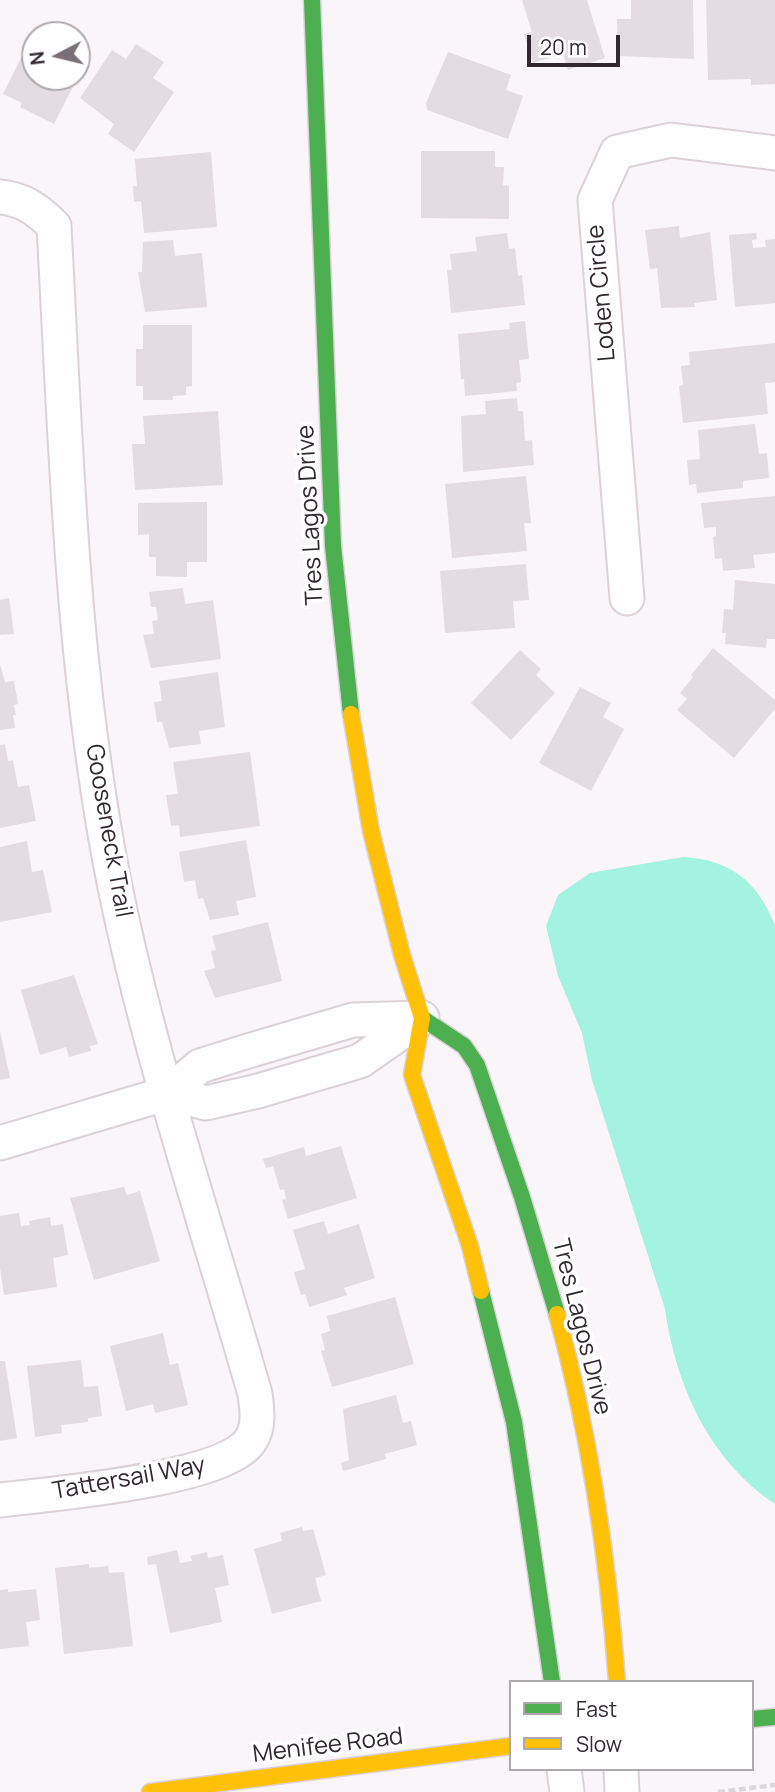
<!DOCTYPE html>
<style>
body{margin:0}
#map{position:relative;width:775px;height:1792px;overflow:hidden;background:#faf5f9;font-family:Manrope,sans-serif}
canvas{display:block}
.legend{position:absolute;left:509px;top:1680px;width:245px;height:91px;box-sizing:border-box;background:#fff;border:2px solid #ada9ac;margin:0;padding:9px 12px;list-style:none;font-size:21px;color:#322830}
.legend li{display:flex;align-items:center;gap:14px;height:35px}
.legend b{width:35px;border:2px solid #ada9ac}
.north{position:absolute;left:21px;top:21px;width:70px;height:70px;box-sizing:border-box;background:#fff;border:2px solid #ada9ac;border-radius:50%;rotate:263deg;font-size:19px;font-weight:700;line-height:28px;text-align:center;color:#322830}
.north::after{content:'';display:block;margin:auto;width:24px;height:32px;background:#787076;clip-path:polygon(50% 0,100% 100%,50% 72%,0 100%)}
.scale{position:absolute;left:527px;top:35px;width:93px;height:32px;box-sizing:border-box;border:4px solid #322830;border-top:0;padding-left:9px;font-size:21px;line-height:24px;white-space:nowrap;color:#322830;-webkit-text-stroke:5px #fff;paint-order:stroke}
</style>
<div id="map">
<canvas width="775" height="1792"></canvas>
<ul class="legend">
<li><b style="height:9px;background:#4caf50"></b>Fast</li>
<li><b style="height:9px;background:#ffc107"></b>Slow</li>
</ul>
<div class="north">N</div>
<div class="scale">20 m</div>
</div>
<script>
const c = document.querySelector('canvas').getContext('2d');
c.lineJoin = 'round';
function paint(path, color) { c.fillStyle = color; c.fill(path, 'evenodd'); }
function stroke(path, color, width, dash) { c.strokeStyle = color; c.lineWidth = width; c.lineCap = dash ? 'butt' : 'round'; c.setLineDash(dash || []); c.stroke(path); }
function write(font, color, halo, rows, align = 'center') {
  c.font = font + ' Manrope,sans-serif'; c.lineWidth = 7; c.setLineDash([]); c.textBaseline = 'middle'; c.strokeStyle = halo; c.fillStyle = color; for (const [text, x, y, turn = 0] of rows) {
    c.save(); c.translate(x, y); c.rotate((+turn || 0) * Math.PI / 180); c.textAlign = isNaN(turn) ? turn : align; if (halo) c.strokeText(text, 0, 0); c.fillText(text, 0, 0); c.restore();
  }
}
paint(new Path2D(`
 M683,857C731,860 757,881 775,925V1504C709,1460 676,1386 665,1309L592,1080L582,1033L558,976L546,926L558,895L590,873Z`), '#a4f2e0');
paint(new Path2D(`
 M522,0H587L605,58L568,70L563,54L533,63L524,34L532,32Z
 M631,0H693L694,59L618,56L617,19H631Z
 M706,0H775V84L751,85V79L708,80Z
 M30,40L35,43V77H77V64L83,67L54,124L20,107L22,103L3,94Z
 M136,44L164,62L153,78L174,92L134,152L108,134L114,124L80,98L112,50L126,59Z
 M448,52L511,75L506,90L523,96L508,139L427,110L426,103Z
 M421,151H495V167H504L503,185L509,186V219L421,218Z
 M211,152L217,227L144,233L141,201L134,202L133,186H137L135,159Z
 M679,226L680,238L710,232L717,300L694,303L695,307L661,308L657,268L650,269L645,230Z
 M507,233L509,249L515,248L518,276L522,275L525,305L451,313L447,270H452L450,254L477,251L475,237Z
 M756,233L757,239L752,240L753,248L766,247L765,240L775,239V303L735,307L729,235Z
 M173,240L175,256L202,253L207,307L145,312L138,272H142L143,242Z
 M525,321L529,359L519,360L521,382L516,383L517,391L465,396L464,379H461L458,334L510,329L509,323Z
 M143,325H192V386L186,387V395L173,396V400H143V386H136V349H143Z
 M775,343V382L765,383L768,414L683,423L679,386L683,385L681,366L690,365L689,352Z
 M517,398L518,411H523L525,441L532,440L534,465L463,472L461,416L486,414L485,401Z
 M218,411L223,485L135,490L132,444H145L143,416Z
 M755,424L759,454L767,453L769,478L743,481V488L697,493L696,484L689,485L687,460L700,459L698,430Z
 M526,476L531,523H524L527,551L452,558L445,484Z
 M775,496V553L753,555L755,568L723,571L722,558L715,559L713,537L716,536V527L704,528L701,503Z
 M207,502V562H187V577L156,576V557H149V534L138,535V503Z
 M526,564L529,600L513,601L515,628L445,633L440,571Z
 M735,580L775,584V639H767L766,648L725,644L726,633H722L724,609L733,610Z
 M183,588L185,604L213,600L221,659L151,668L143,635L154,634L152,621L158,620L156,607H151L149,592Z
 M9,598L14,634L0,635V600Z
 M713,648L775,700V709L734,758L677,710L687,699L680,693L693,677L691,675Z
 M520,650L541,669L536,675L555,693L511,740L471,703Z
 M0,664L5,682L14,681L18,704L14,705L16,715H13L15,728L0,730Z
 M218,672L225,727L199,731L201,744L169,748L162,722H157L154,702L162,701L159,681Z
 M580,687L611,703L603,717L624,729L591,791L539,763Z
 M5,744L8,761L13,760L18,787L29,785L36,821L0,828V745Z
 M250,752L260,826L180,837L179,825L171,826L166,795L178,794L173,762Z
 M246,840L256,897L236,901L239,915L210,920L203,898L198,899L195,880L184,882L179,852Z
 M27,841L32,872L43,870L52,912L0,922V847Z
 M268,922L282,981L215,998L204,971L215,968L211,951L216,950L212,936Z
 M74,975L98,1044L90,1046L91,1051L69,1057L66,1047L40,1055L21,990Z
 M0,1031L10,1078L0,1080Z
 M341,1146L357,1198L288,1219L282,1200L286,1199L284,1189L280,1190L273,1166L266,1168L263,1159L304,1147L306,1156Z
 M124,1187L127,1195L140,1191L160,1261L94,1280L70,1198Z
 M19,1213L21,1226L30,1225L29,1221L50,1217L51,1226L63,1224L68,1255L53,1258L57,1287L4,1295L0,1268V1216Z
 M324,1221L328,1234L359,1224L375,1278L344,1288L347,1295L309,1307L305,1294L301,1295L294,1272L305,1269L293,1230Z
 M395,1297L414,1364L332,1387L321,1351L325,1350L321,1334L330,1331L327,1316Z
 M163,1333L170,1365L178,1363L188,1405L155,1413L153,1404L126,1411L110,1346Z
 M81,1360L84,1387L98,1386L102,1416L88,1418V1422L61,1425L62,1433L35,1437L27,1366Z
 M0,1361H5L17,1438L0,1441Z
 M396,1395L403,1423L411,1421L417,1445L385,1454L386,1459L343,1471L341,1463L349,1460L343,1409Z
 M302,1527L303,1531L313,1529L326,1575L315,1578L321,1601L272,1614L254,1549L282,1541L280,1533Z
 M177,1550L180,1563L192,1561L191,1556L207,1552L208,1558L223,1555L229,1585L215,1588L222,1622L170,1633L156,1564L148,1565L147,1557Z
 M89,1564V1568L108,1566L109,1573L124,1572L133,1646L64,1654L55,1568Z
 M8,1589V1592L36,1589L40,1620L26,1622L29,1646L0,1649V1590Z`), '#e3dce1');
const street = new Path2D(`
 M0,197C23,199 38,210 54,226C66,447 71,669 115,887C150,1058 207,1226 255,1394C257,1409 260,1427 250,1441C223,1480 50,1494 0,1500
 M627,598L595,200L617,152L671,140L775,153
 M168,1093L206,1103L258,1091L360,1061L422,1018
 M0,1143L168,1093L200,1066L248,1051L353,1020L422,1018
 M564,1769L567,1792
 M621,1769L622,1792`);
const fast = new Path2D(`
 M312,0L333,546L351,714
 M422,1018L464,1046L477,1065L522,1197L557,1314
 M481,1291L514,1422L552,1682
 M752,1719L775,1717`);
const slow = new Path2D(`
 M351,714L371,831L402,955L422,1018L412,1075L470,1246L481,1291
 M557,1314C590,1435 608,1558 617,1682
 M150,1792L511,1746`);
stroke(street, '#dad2d7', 37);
stroke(fast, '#dad2d7', 19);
stroke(slow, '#dad2d7', 19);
stroke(new Path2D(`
 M718,1792L775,1785`), '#dbd8da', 4.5, [7, 3.5]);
stroke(street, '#fefefe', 33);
stroke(fast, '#4caf50', 16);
stroke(slow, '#ffc107', 16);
write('24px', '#322830', '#fff', [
 ["Loden Circle",602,293,-95],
 ["Tres Lagos Drive",311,515,-93],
 ["Gooseneck Trail",108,831,80],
 ["Tres Lagos Drive",581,1327,76],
 ["Tattersail Way",129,1479,-10],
 ["Menifee Road",328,1746,-7]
]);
</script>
